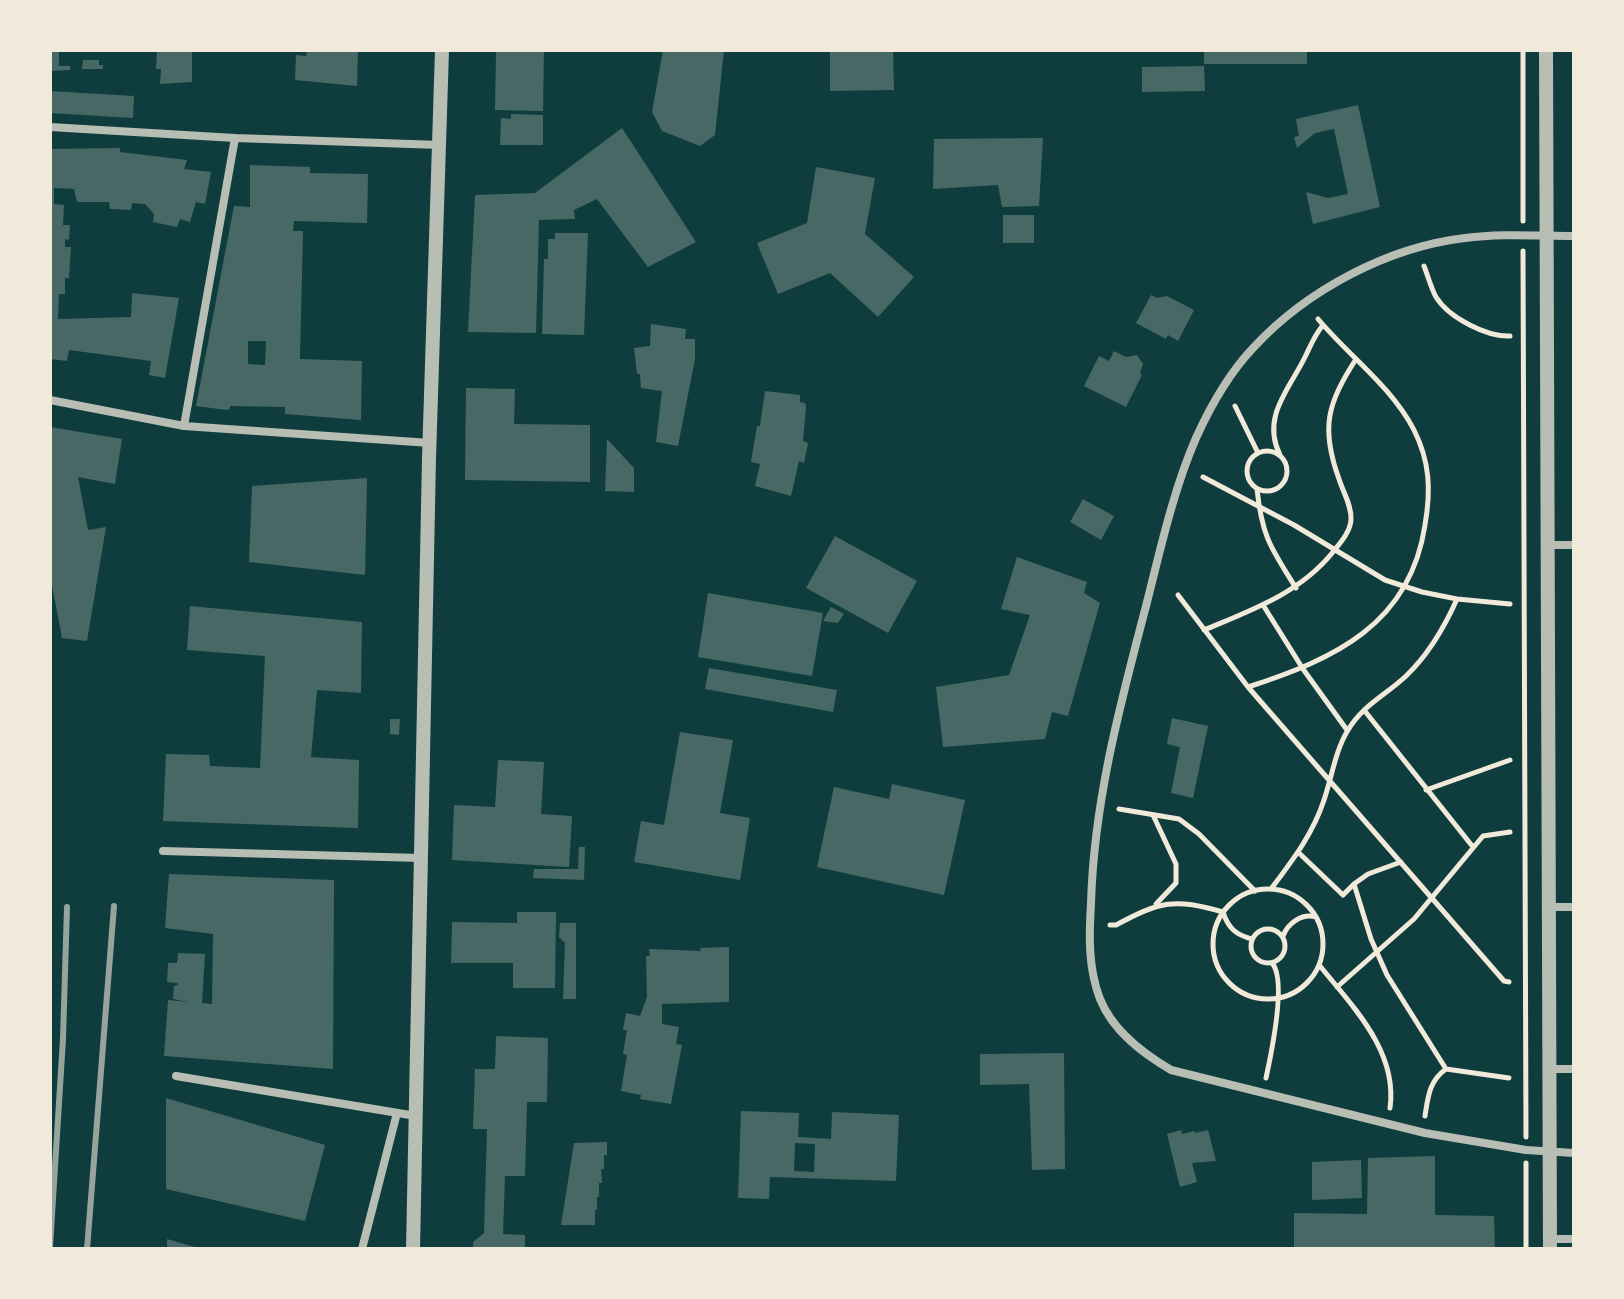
<!DOCTYPE html>
<style>
body{margin:0}
#map{position:relative;width:1624px;height:1299px;overflow:hidden;background:#0f3d3e;font-family:"Golos Text",sans-serif}
canvas{display:block}
.frame{position:absolute;inset:0;border:52px solid #f1e9da;pointer-events:none}
</style>
<div id="map">
<canvas width="1624" height="1299"></canvas>
<div class="frame"></div>
</div>
<script>
const c = document.querySelector('canvas').getContext('2d');
c.lineJoin = 'round';
function paint(path, color) { c.fillStyle = color; c.fill(path, 'evenodd'); }
function stroke(path, color, width, dash) { c.strokeStyle = color; c.lineWidth = width; c.lineCap = dash ? 'butt' : 'round'; c.setLineDash(dash || []); c.stroke(path); }
paint(new Path2D(`
 M50,50H59V66H70V70L50,71Z
 M157,50H192V82L160,84L161,69H156Z
 M307,50H358L357,86L295,80L296,55L306,56Z
 M496,50H544L543,111L495,110Z
 M663,50H724L715,135L700,146L662,131L652,112Z
 M830,50H893L894,90L830,91Z
 M1204,50H1307V64H1204Z
 M83,60H99V65H103V69H82Z
 M1204,66L1205,91L1142,92V67Z
 M50,91L134,96L133,118L50,113Z
 M1358,105L1380,207L1313,224L1306,192L1328,198L1348,194L1334,129L1315,133L1297,148L1294,137L1299,136L1296,119Z
 M511,114L543,115V145H500L501,118L511,119Z
 M622,128L696,242L648,267L597,199L574,210L575,219L539,220L536,333L468,332L475,195L535,193Z
 M1043,138L1039,206L1002,207L998,185L933,189L934,139Z
 M120,148V152L187,160L184,169L211,172L205,204L196,202L190,222L180,219L177,227L153,222L154,214L145,204L132,203L131,210L110,209L109,202H77L74,189L54,188V204L64,205L63,225H70L69,240L65,239V247H71L69,278H65V294H59L58,319L131,317L132,293L179,298L165,378L149,375L151,361L69,350L67,361L50,359V149Z
 M250,165L310,167V173L368,174L367,223L294,221L293,231H303L300,359L362,361L361,420L285,414V407L230,406V409L227,410L196,406L234,206L250,207ZM248,341H266L265,365L248,364Z
 M816,167L875,178L865,234L914,277L878,317L830,273L778,294L757,243L807,223Z
 M1003,215H1034V243H1003Z
 M555,233H588L584,335L542,334L544,259H548V239H555Z
 M1151,295L1157,298L1167,296L1194,310L1178,341L1168,335L1166,339L1136,323Z
 M651,324L686,329L685,339H695V359L678,446L656,442L662,391L641,388L640,374H637L634,348L650,346Z
 M1114,351L1126,357L1137,355L1143,364L1140,373L1142,375L1126,407L1084,386L1099,356L1109,361Z
 M466,388L515,389L514,424L590,425V482L465,480Z
 M765,391L800,395V402L805,403L806,407L803,441L808,443L804,463L799,461L791,496L755,486L760,464L751,462L757,426H760Z
 M50,427L122,439L115,484L78,477L88,530L106,527L87,641L62,638L50,575Z
 M607,439L634,468V492L605,491Z
 M367,478L365,575L249,562L252,486Z
 M1083,499L1114,516L1101,540L1070,522Z
 M835,536L917,581L888,633L806,588Z
 M1017,557L1087,582L1084,593L1100,603L1068,716L1052,712L1045,739L943,747L936,687L1009,675L1030,615L1001,609Z
 M708,593L823,613L812,676L698,657Z
 M190,606L362,622L361,693L317,690L311,757L359,760L358,828L163,821L166,754L209,755L210,766L260,768L265,656L187,650Z
 M831,607L844,614L838,623L823,621Z
 M709,668L837,690L833,712L705,689Z
 M1172,718L1208,726L1193,798L1171,793L1180,747L1167,744Z
 M390,719H400L399,735L390,734Z
 M680,732L733,740L720,813L750,818L740,880L634,862L641,821L664,825Z
 M498,760L544,762L541,814L572,816L569,867L452,860L454,805L495,807Z
 M892,784L965,800L944,895L817,867L834,787L889,799Z
 M579,847H585L584,880L533,878L534,869H578Z
 M169,874L334,880L333,1069L164,1056L168,1000L189,1002L173,999L174,986L178,985L177,983L167,982L168,963H177L178,953L205,954L202,1003L212,1004L213,934L165,928Z
 M517,912H556L555,988H513V963H451L452,922L517,923Z
 M560,923H576V999H563L565,943L559,937Z
 M729,947V1002L662,1004V1024L679,1027L676,1044L682,1045L671,1104L640,1099L641,1095L621,1091L627,1055L623,1054L627,1030H623L626,1013L640,1016L647,997L646,956H650L649,949L701,951L700,948Z
 M496,1036L548,1038L547,1102H527L525,1176H505L503,1234L525,1235V1249H473V1242L484,1233L487,1129H473L475,1069H495Z
 M1064,1053L1065,1169L1032,1170L1029,1084L980,1085V1054Z
 M166,1098L325,1145L305,1221L166,1189Z
 M741,1111L799,1113L798,1137L831,1139L832,1112L899,1115L896,1181L770,1177L769,1199L738,1198ZM795,1143L815,1144L814,1172L794,1171Z
 M1181,1130L1182,1134L1194,1131L1195,1133L1208,1130L1216,1161L1192,1163L1197,1182L1180,1187L1167,1134Z
 M607,1142V1155H604V1169H601L602,1183H599V1197H597V1210H595V1225H561L574,1143Z
 M1435,1156V1215L1494,1216L1495,1249H1294V1213L1367,1214L1368,1158Z
 M1361,1160L1362,1198L1312,1200V1162Z
 M167,1239L198,1248V1249H167Z`), '#486865');
stroke(new Path2D(`
 M1523,221V50
 M1523,251L1526,1137
 M1424,266C1428,276 1431,288 1436,297C1449,318 1487,337 1510,336
 M1235,406L1258,453
 M1247 471a20 20 0 1 1 40 0a20 20 0 1 1-40 0Z
 M1280,455C1261,417 1289,390 1305,357C1311,345 1314,336 1323,325
 M1203,477L1294,525L1385,580L1422,592L1457,599L1510,604
 M1257,489C1262,537 1271,548 1296,588
 M1178,595L1248,687L1504,981L1509,982
 M1263,605L1303,669L1347,730
 M1204,630C1252,610 1300,593 1333,552C1341,542 1350,532 1351,520C1352,506 1343,492 1339,479C1320,427 1328,403 1356,359
 M1248,687C1334,659 1410,625 1425,525C1431,490 1430,462 1414,430C1391,386 1349,356 1318,319
 M1364,710L1473,847
 M1426,790L1510,760
 M1119,809L1179,819L1199,834L1255,891
 M1153,815L1176,864V883L1156,904
 M1299,853L1343,895L1354,884
 M1401,862L1368,874L1354,884L1371,939L1387,975L1446,1069
 M1213 944a55 55 0 1 1 110 0a55 55 0 1 1-110 0Z
 M1271,889C1292,861 1313,834 1324,800C1332,777 1335,751 1348,730C1363,705 1386,695 1406,676C1428,655 1445,626 1457,599
 M1110,925H1116C1161,901 1174,898 1223,912C1228,928 1236,935 1252,939
 M1251 946a17 17 0 1 1 34 0a17 17 0 1 1-34 0Z
 M1283,936C1288,923 1302,913 1316,917
 M1320,966C1352,1006 1398,1051 1390,1108
 M1337,987L1414,919L1483,836L1510,832
 M1266,1078C1271,1055 1287,980 1272,963
 M1425,1116C1428,1097 1429,1081 1446,1069L1509,1078
 M1526,1163V1249`), '#f1e9da', 5);
stroke(new Path2D(`
 M50,127L235,138L440,145
 M1574,236C1538,236 1501,233 1465,238C1388,247 1307,290 1254,347C1229,373 1211,405 1196,438C1173,491 1160,551 1146,606C1120,705 1094,801 1091,903C1089,935 1088,968 1100,999C1113,1031 1142,1053 1171,1070L1425,1133L1526,1150L1574,1153
 M50,400L184,426L430,443
 M184,426L235,138
 M1548,545H1574
 M163,851L421,858
 M1549,907H1574
 M1549,1069H1574
 M176,1076L416,1116
 M1550,1239H1574
 M362,1249L397,1113`), '#b8beb3', 8);
stroke(new Path2D(`
 M1546,50L1550,1249
 M413,1249L429,458L442,50`), '#b8beb3', 14);
stroke(new Path2D(`
 M50,1247L63,1039L67,907
 M87,1249L114,906`), '#97a49c', 6);
</script>
